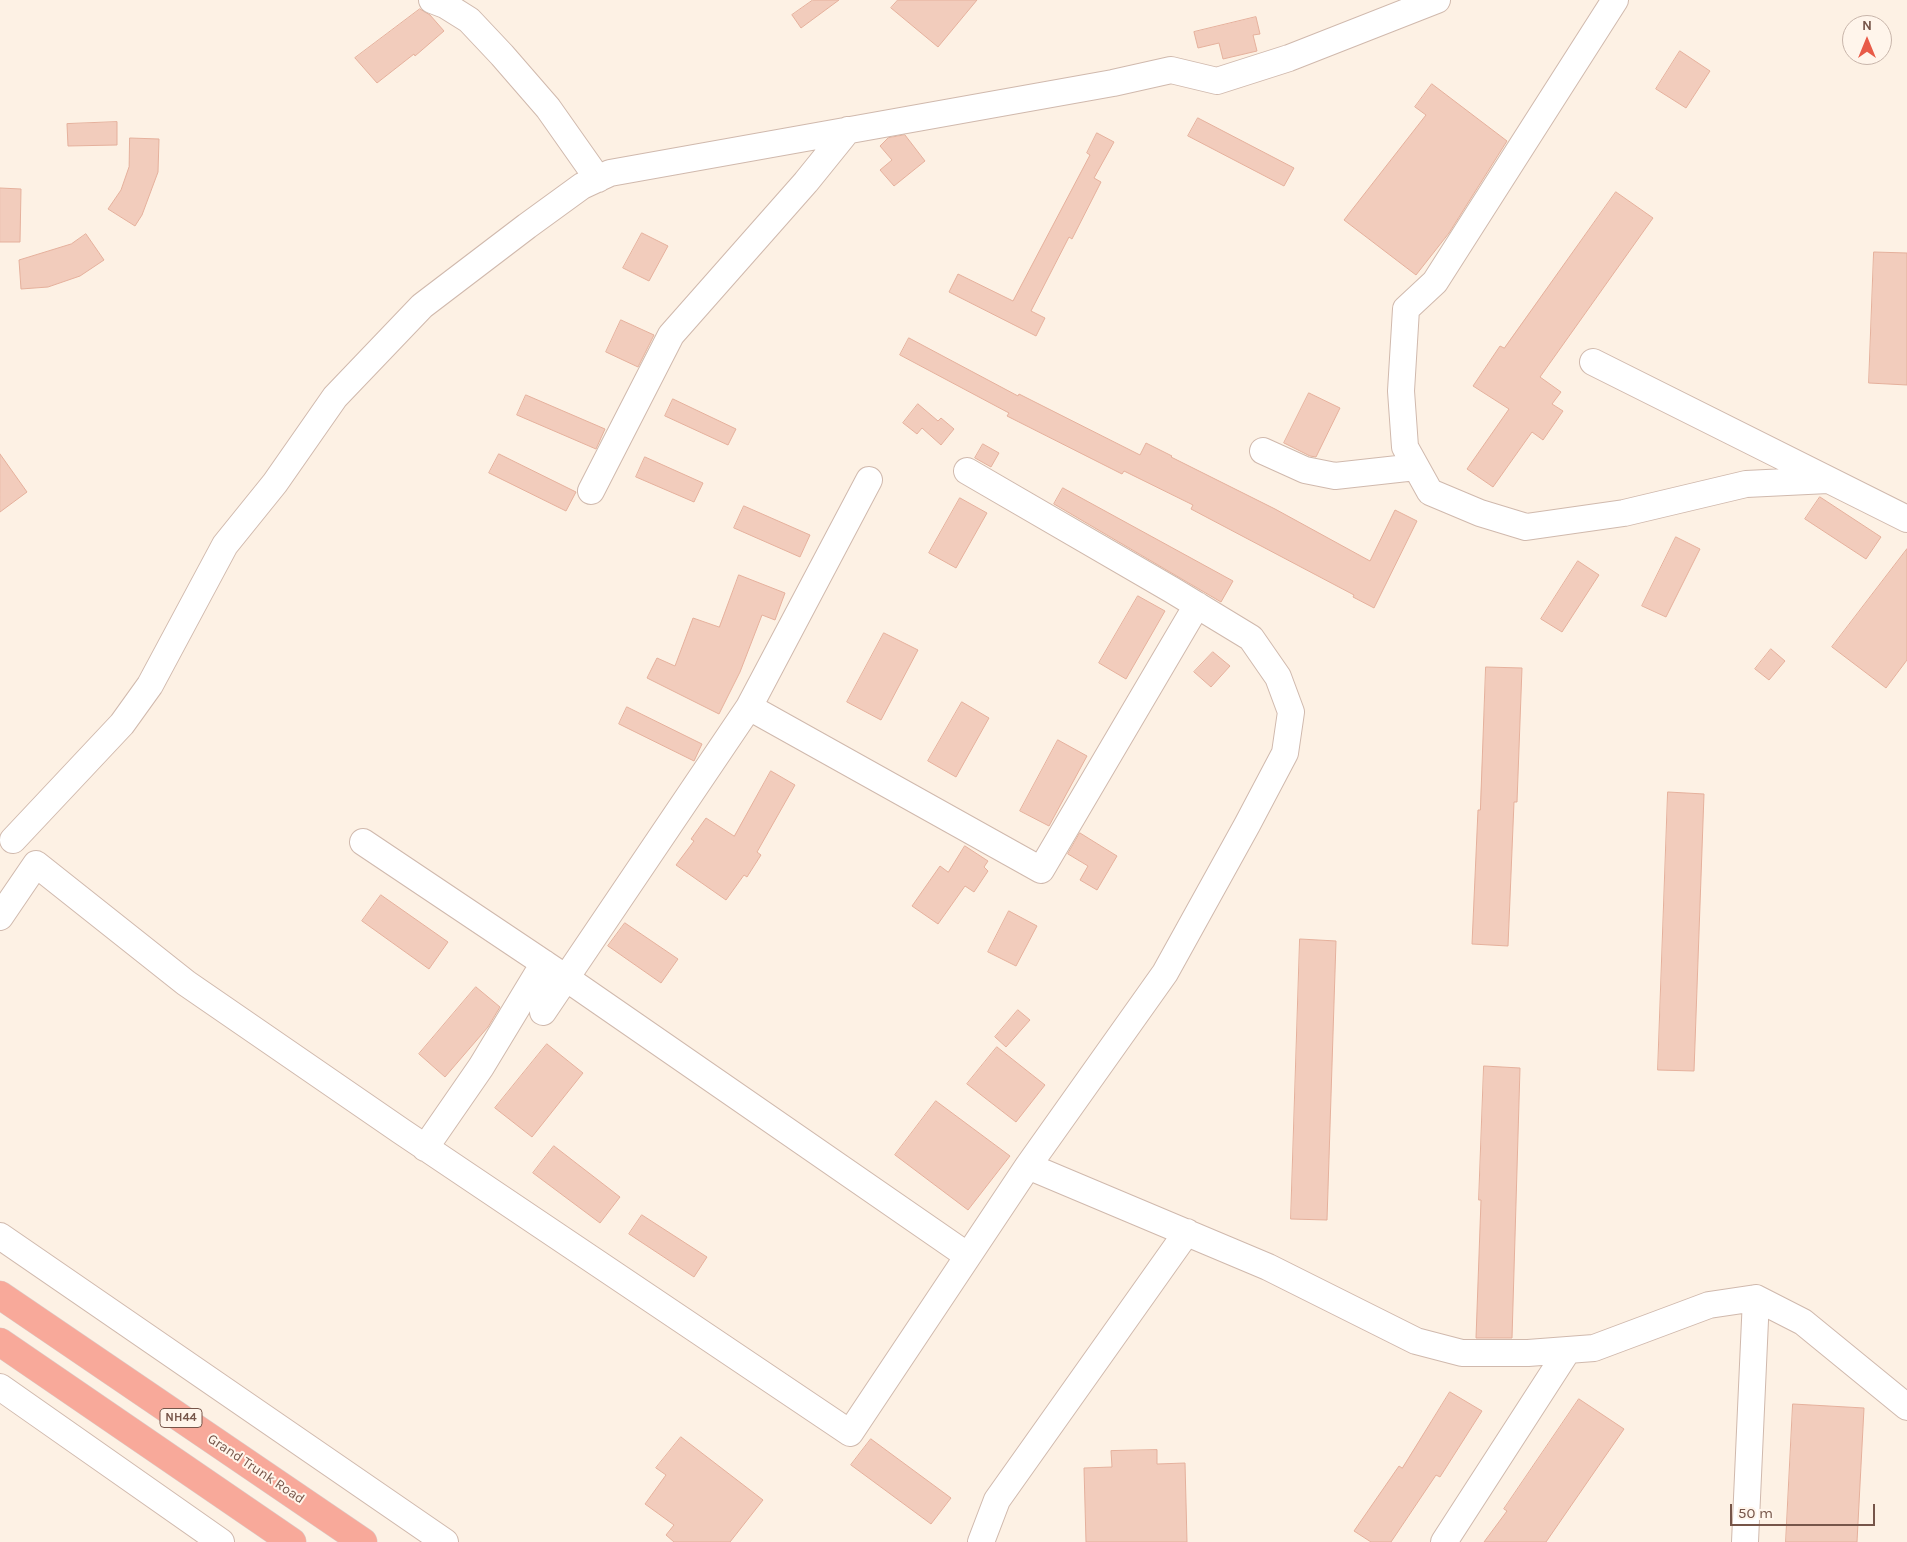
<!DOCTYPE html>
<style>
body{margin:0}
#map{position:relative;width:1907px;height:1542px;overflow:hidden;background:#fdf1e4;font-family:Karla,sans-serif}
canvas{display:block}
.north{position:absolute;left:1842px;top:15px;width:50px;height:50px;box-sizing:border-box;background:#fff5eb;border:1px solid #c8b5aa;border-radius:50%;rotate:0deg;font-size:14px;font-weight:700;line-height:20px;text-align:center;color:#765549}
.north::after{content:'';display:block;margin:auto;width:18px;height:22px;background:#e85b48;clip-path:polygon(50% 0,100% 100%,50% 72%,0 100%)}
.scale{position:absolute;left:1730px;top:1504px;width:145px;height:22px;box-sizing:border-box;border:2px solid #765549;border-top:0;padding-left:6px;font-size:15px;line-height:18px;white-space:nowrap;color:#765549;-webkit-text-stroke:4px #fff5eb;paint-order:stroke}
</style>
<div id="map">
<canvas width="1907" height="1542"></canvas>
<div class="north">N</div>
<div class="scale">50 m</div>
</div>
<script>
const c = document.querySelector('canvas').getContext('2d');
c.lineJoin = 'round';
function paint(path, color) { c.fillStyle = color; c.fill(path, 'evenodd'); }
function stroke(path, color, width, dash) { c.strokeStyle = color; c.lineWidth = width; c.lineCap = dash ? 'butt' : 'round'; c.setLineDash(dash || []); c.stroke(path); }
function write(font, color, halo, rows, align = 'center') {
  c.font = font + ' Karla,sans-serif'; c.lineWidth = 4; c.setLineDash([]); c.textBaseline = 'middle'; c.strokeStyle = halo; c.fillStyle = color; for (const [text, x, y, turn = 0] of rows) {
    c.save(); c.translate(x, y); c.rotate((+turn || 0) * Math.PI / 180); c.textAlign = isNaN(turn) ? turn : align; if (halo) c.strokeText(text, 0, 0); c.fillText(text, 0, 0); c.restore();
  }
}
const building = new Path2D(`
 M813,0H839L801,28L792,15Z
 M898,0H977L938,47L891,8Z
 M420,9L430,15L444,31L415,56L414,54L377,83L355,58Z
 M1256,17L1260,34L1253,35L1257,51L1223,59L1219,43L1198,48L1194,32Z
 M1680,51L1710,71L1686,108L1656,89Z
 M1432,84L1507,141L1449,233L1416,275L1344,220L1426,115L1415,107Z
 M1198,118L1294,168L1284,186L1188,136Z
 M117,122V145L68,146L67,124Z
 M1097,133L1114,142L1094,178L1101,182L1072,239L1069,237L1031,311L1045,318L1036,336L949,292L958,274L1013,301L1090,155L1087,153Z
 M905,135L925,161L894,186L880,170L892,160L880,146L888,138Z
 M130,138L159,139L158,172L142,215L135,226L108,209L121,190L129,167Z
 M0,188L21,189L20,242H0Z
 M1616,192L1653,218L1540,377L1561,392L1552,404L1563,411L1543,440L1532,432L1493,487L1467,469L1509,409L1473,386L1500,346L1504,348Z
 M642,233L668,246L649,281L623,268Z
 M86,234L104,260L80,276L48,287L21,289L19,260L71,244Z
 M1874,252L1907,253V385L1869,383Z
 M621,320L654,335L638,367L606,352Z
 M909,338L1018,396L1019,394L1140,455L1146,443L1172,456L1171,457L1275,509L1370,561L1395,510L1417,521L1374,608L1353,597L1354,595L1191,509L1193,505L1124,471L1122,474L1007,416L1009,413L900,355Z
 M1309,393L1340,408L1316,457L1310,456L1284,443Z
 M526,395L605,429L596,449L517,415Z
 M673,399L736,429L728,445L665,416Z
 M918,404L938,421L941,418L954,429L941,445L922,428L917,434L903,423Z
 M983,444L999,453L991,467L975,458Z
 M0,454L27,492L0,512Z
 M499,454L576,492L566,511L489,473Z
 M645,457L703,483L694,502L636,477Z
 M1063,488L1233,581L1221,602L1054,504Z
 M1820,497L1881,537L1866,559L1805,519Z
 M960,498L987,513L956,568L929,553Z
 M744,506L810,535L800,557L734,528Z
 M1676,537L1700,549L1666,617L1642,606Z
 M1907,549V660L1886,688L1832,647Z
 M1578,561L1599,575L1562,632L1541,619Z
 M739,575L785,593L775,620L762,615L740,672L719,714L647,678L657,658L675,666L693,618L719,627Z
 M1138,596L1165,611L1126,679L1099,663Z
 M884,633L918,650L881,720L847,702Z
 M1771,649L1785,661L1769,680L1755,669Z
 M1213,652L1230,666L1211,687L1194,672Z
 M1486,667L1522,668L1517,802H1514L1508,946L1472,944L1478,810H1480Z
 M962,702L989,718L956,777L928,761Z
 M627,707L702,744L694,761L619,724Z
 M1058,740L1087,756L1049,826L1020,811Z
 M771,771L795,785L757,852L761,855L747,877L744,875L726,900L676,865L694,841L691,839L706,818L734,836Z
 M1668,792L1704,794L1694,1071L1658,1070Z
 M1080,833L1117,856L1097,890L1080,880L1088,866L1068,854Z
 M965,846L988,861L984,867L988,871L974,892L965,886L938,924L912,906L940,866L948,872Z
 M381,895L448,942L429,969L362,921Z
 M1009,911L1037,926L1016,966L988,952Z
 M625,923L678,959L661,983L608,946Z
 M1300,939L1336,941L1327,1220L1291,1219Z
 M476,987L500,1007L488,1027L445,1077L419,1054Z
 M1018,1010L1030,1020L1006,1047L995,1037Z
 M547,1044L583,1073L532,1137L495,1108Z
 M997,1047L1045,1085L1016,1122L967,1084Z
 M1484,1066L1520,1068L1512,1338H1476L1481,1200H1479Z
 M936,1101L1010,1156L968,1210L895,1155Z
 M554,1146L620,1197L600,1223L533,1173Z
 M642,1215L707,1257L694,1277L629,1234Z
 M1450,1392L1482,1411L1440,1477L1436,1475L1391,1542H1371L1354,1531L1399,1466L1402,1468Z
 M1579,1399L1624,1429L1546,1542H1484L1507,1511L1504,1509Z
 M1793,1404L1864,1408L1857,1542H1786Z
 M681,1437L763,1500L730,1542H674L666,1535L674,1525L645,1504L666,1475L656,1468Z
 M871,1439L951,1498L931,1524L851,1465Z
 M1157,1450V1464L1185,1463L1187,1542H1086L1084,1468L1112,1467L1111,1451Z`);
paint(building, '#f2ccbc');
stroke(building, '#e5b09c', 1);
const minor = new Path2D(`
 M432,0L445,5L469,20L502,55L548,108L598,179
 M1615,0L1435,282L1406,309L1401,391L1405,447L1430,492L1480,513L1526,527L1624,513L1746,484L1828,480
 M1593,362L1907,519
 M1263,451L1305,470L1335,476L1416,467
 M591,491L671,335L806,182L848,130
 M749,707L1041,870L1197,605
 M13,840L122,724L150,685L225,545L275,483L335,397L422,306L527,226L582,186L610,173L1113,83L1171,70L1217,81L1289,58L1437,0
 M363,842L566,978L968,1256
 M0,917L36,864L186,983L401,1131L850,1433L1028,1166L1165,973L1247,825L1285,753L1291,712L1278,677L1251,638L1172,590L967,471
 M543,1012L749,707L869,480
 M425,1148L481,1067L544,963
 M1028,1166L1268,1267L1416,1341L1462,1353H1528L1594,1348L1709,1305L1756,1298L1803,1322L1907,1407
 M0,1236L445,1542
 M0,1387L221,1542
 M981,1542L997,1500L1187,1232
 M1444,1542L1568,1350
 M1745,1542L1756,1298`);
const highway = new Path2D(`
 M0,1295L363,1542
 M0,1342L292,1542`);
stroke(minor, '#d0b9ad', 28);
stroke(highway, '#d9cfcc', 29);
stroke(minor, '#fff', 26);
stroke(highway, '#f8a99a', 28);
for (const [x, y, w] of [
 [181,1418,42]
]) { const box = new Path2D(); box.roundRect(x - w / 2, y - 9.5, w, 19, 4); c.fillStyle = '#fff5eb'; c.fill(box); stroke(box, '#765549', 1); }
write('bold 12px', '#765549', null, [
 ["NH44",181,1418]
]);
write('14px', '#765549', '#fff5eb', [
 ["Grand Trunk Road",256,1469,34]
]);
</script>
